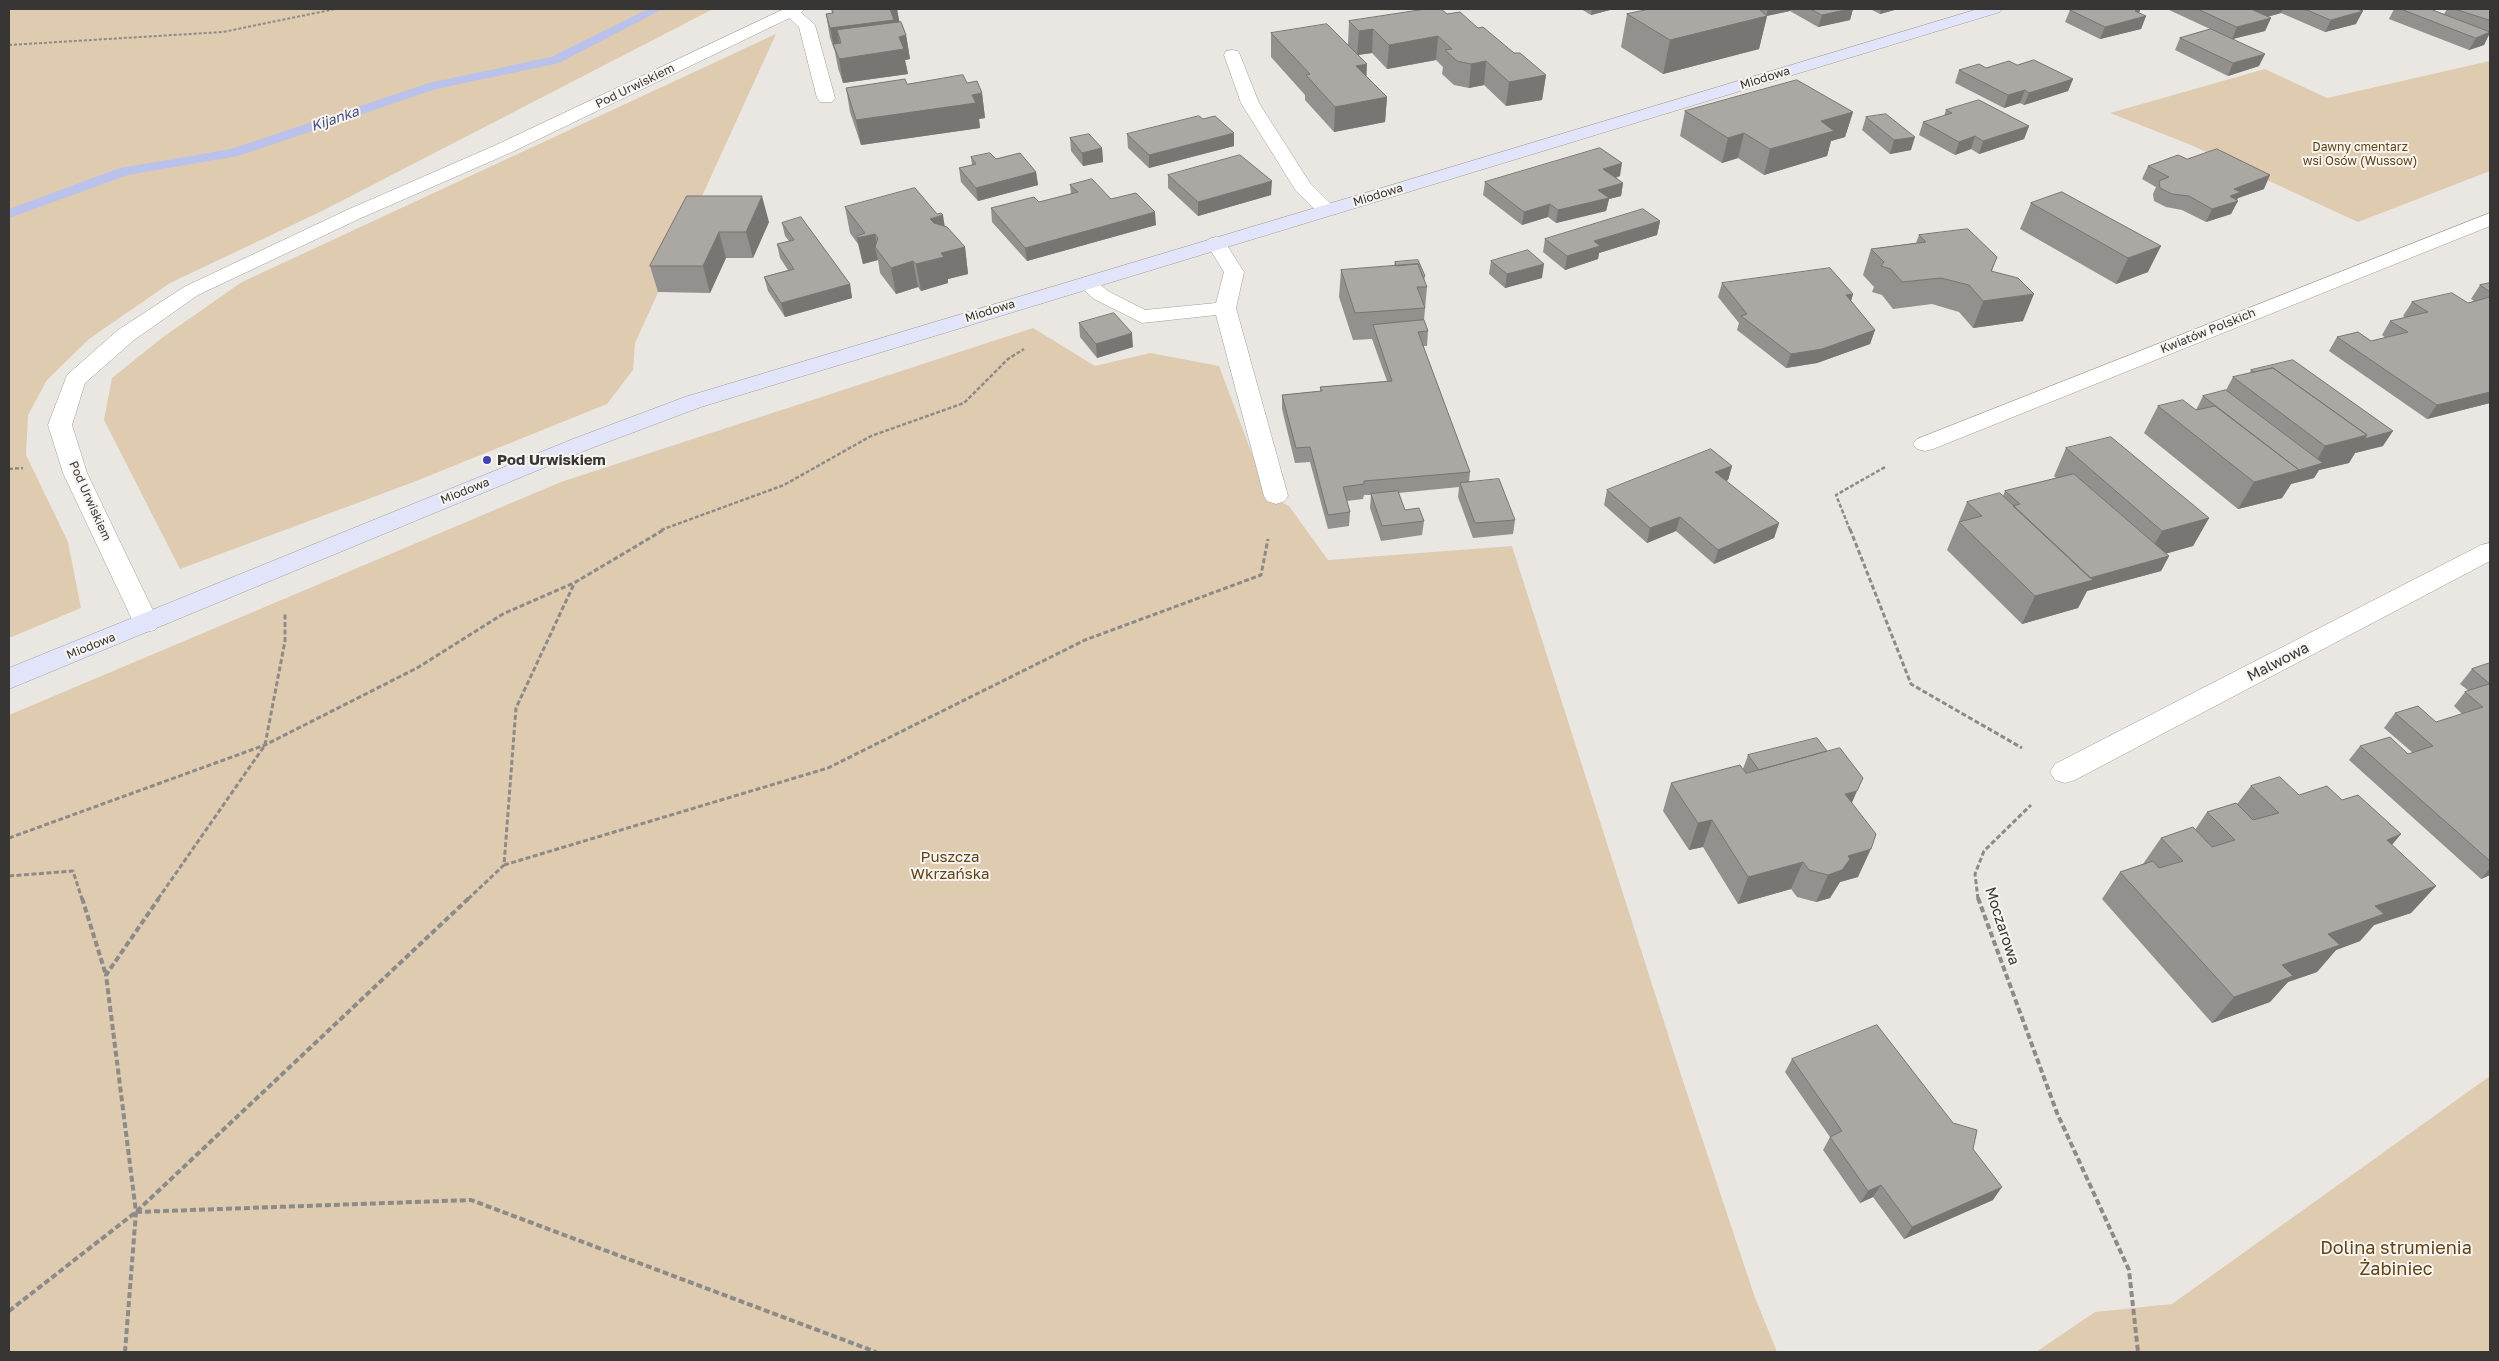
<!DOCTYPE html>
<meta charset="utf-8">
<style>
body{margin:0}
#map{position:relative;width:2499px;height:1361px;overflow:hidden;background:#eae7e2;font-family:"Golos Text",sans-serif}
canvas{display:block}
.frame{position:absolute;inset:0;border:10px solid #373634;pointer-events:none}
</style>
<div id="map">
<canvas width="2499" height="1361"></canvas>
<div class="frame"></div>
</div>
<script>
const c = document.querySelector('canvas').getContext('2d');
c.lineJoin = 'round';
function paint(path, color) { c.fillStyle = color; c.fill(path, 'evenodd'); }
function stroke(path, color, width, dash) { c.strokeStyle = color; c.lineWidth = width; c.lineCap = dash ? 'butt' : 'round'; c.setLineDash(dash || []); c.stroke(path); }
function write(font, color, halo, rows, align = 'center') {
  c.font = font + ' "Golos Text",sans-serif'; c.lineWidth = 4; c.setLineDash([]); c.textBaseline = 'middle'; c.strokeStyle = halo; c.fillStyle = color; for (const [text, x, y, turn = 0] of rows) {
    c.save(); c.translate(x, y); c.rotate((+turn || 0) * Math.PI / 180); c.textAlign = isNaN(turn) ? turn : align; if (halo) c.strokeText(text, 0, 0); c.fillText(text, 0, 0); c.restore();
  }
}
paint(new Path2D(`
 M9,9H713L324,210L170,283L89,339L47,380L28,415L26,455L68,542L81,608L9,638Z
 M776,34L635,343L633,370L607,404L411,483L180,569L104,420L112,378L163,337L242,282Z
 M2490,61V171L2358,222L2191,145L2110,113L2265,69L2327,98Z
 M1033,328L1095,366L1150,353L1219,366L1267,494L1289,506L1328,560L1512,546L1680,1072L1754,1295L1777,1352H9V715L561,482Z
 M2490,1076V1352H2036L2095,1312L2172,1304Z`), '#decbb0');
paint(new Path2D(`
 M648,9H663L559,63L436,89L238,156L128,175L9,218V209L120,168L231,149L429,83L551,57Z`), '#bac2ec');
const lane = new Path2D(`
 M784,9H797L815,25L835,98L832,102H820L817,98L799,27L782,11Z
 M1232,50L1238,51L1240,55L1259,103L1310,183L1337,210L1334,214H1320L1296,191L1241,103L1224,55L1226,51Z
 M1216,237L1223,239L1244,272L1236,308L1288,496L1285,501L1276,504L1267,501L1264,496L1216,315L1142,323L1094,299L1076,283L1079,279L1086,277L1093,279L1108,291L1145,310L1216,303L1224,272L1206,243L1209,239Z`);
const street = new Path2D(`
 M784,9H804L802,12L510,153L361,218L198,295L134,340L85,383L72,425L87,473L159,623L155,630L146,632L137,630L63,473L48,425L67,375L118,330L184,287L347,210L496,145Z
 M2490,213V226L1933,449L1925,451L1917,449L1913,444L1917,439Z
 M2490,543V561L2075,780L2065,783L2055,780L2050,772L2055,764L2481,545Z`);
const secondary = new Path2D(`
 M1978,9H2002L2000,12L701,407L589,449L9,689V668L573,439L685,397Z`);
stroke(lane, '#a19e9a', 1);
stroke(street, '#a19e9a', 1);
stroke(secondary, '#a19e9a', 1);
stroke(new Path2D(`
 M9,45L223,32L335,9`), '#8d8b88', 2, [3, 2]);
stroke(new Path2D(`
 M9,469L23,468
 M661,530L784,485L871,436L964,403L1008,359L1024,349
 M1850,530L1836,495L1885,467`), '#8d8b88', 2.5, [4, 2]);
stroke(new Path2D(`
 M1850,529L1911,684L2022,748
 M9,838L265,745L417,668L503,614L574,583L665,529
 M504,865L828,768L1085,640L1261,575L1268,539
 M9,876L73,871L82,899
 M158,899L265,745L285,641V614
 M468,899L504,865L516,708L574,584
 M1978,899L1975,874L1984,851L2031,805`), '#8d8b88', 3, [5, 2.5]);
stroke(new Path2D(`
 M82,898L106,975
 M1978,898L2057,1113L2129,1270L2138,1352
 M136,1212L471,1200L876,1352
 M9,1311L136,1212L469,898
 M125,1352L136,1212L106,975L159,898`), '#8d8b88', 4, [6, 3]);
paint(lane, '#fff');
paint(street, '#fff');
paint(secondary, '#e2e5fa');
paint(new Path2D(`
 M831,9H897L899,22L906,35L910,59L905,60L908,74L843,83L838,68L835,52L830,38L826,14L832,13Z
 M1581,9H1611L1610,10L1591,15Z
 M1650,9H1853L1850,20L1818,27L1790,11L1767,16L1759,49L1663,74L1621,47L1627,14Z
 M1870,9H1898L1880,14Z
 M2167,9H2357L2356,24L2325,32L2281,13L2268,17L2271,18L2265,31L2233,39L2259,66L2228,76L2175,50L2180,38L2210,29Z
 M2394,9H2430L2444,14L2447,9H2490V35H2489L2484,45L2469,50L2389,19Z
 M2070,10H2140L2139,13L2146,16L2141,29L2100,39L2065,22Z
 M1447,14L1478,28L1546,75L1542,100L1506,106L1484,85L1469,88L1454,85L1442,74L1443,67L1436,60L1387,69L1372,53L1358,55L1366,77L1387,97L1385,122L1334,132L1305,100V95L1271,57V33L1348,44L1349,21Z
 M2017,65L2073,79L2068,91L2024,105L2020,103L2004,108L1955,83L1959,70Z
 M967,83L982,93L985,118L979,119L980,128L861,145L850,112L846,88L907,84Z
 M1946,110L2029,126L2024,139L1979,154L1971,149L1955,155L1919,135L1923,122L1944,116Z
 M1685,111L1853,112L1845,137L1831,141L1827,156L1764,175L1738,158L1722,163L1680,136Z
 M1866,117L1911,150L1890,154L1862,130Z
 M1127,134L1234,146L1149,168L1128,148Z
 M1070,138L1102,148L1103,162L1083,166L1071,151Z
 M971,157L1036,172L1038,185L978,201L961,182L959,168L972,165Z
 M2187,159L2264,189L2238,198L2231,214L2206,222L2182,210L2166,207L2154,201L2153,194L2156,187L2142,179L2148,166Z
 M1168,175L1271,195L1198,216L1168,188Z
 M1620,176L1616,178L1623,183L1621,196L1609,199L1606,211L1556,223L1548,217L1522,225L1483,195L1485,182Z
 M1070,185L1111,199L1156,225L1027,261L992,222L991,208L1039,202L1071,194Z
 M2062,192L2148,272L2116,284L2020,229L2031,203Z
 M687,196L769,222L753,258H726L710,293L658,292L650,266Z
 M845,207L944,226L965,247L968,274L948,279V283L921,291L918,287L896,294L880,273L878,260L863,264L858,244L850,233Z
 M1660,221L1657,235L1599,253L1598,259L1565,270L1543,252L1545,239Z
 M782,223L850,284L852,298L785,317L768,291L764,277L788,270L780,258L777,244L789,241L785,236Z
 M1919,235L1997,257L1992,271L2023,321L1973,328L1959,312L1932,304L1893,309L1882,295L1872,292L1874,287L1863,275L1871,249L1916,243Z
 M1491,261L1542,278L1505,288L1489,274Z
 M1395,262L1425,276L1424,280L1427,287L1424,320L1428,331L1427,346H1423L1470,472L1469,482L1515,520L1513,534L1473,538L1458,497L1459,487L1398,493L1405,510L1424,521L1422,535L1381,541L1370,508L1371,495H1364L1363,499L1347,501L1350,512L1349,526L1328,529L1310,462L1295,463L1282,409V395L1320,391V387L1387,381L1372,339L1353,340L1339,297L1341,270L1394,266Z
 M2490,282V403L2427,419L2329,351L2337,337L2371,341L2386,338L2382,335L2390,321L2406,318L2403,316L2412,302L2468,303L2474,301L2471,299L2480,285L2489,283Z
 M1722,283L1853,294L1851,301L1875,330L1870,344L1817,363L1786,368L1737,330L1739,323L1718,297Z
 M1079,323L1133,347L1097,358L1080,337Z
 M2251,370L2383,446L2355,453L2349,463L2319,470L2314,478L2291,484L2282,498L2238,509L2144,433L2158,406L2196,410L2203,396L2226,390L2233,377L2250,373Z
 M2066,448L2209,518L2193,546L2165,554L2169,556L2161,571L2087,591L2078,608L2022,624L1947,550L1967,502L2003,496L2005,491L2056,478L2054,476Z
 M1732,466L1728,480L1726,481L1779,523L1774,538L1714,564L1676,531L1647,543L1604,505L1607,490Z
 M2490,663V875L2481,879L2349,760L2360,746L2408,754L2413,753L2384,728L2395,713L2436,722L2462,714L2454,706L2465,692L2469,691L2460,684L2472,669Z
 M1748,755L1852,803L1858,877L1840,882L1830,898L1816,902L1797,897L1791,889L1738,904L1703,847L1689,850L1663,811L1671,783L1743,769Z
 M2251,786L2299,795L2392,845L2436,886L2411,913L2374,925L2360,941L2336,950L2317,972L2288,982L2270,1002L2212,1023L2102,899L2120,872L2143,864L2161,838L2195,830L2207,812L2237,804Z
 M1792,1059L1973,1149L1993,1200L1904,1239L1873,1197L1860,1203L1823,1150L1830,1137L1785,1072Z`), '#93908d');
paint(new Path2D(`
 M889,9H897L901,30L841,43L837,30L841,51L833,44L835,52L830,28Z
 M1592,9H1611L1610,10L1591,15Z
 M1768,9H1791L1790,11L1766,16Z
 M1849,9H1853L1850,20L1818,27L1822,15Z
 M1881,9H1898L1880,14Z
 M2256,9H2283L2281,13L2247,22L2253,10Z
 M2140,10L2136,19L2146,16L2141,29L2100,39L2105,27L2135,11Z
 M2363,11L2356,24L2325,32L2331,20Z
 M1767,16L1759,49L1663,74L1670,40Z
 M2271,18L2265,31L2232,39L2237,27Z
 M1373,29L1372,53L1357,55L1359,31Z
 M2490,32L2484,45L2469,50L2476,38Z
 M906,35L910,59L905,60L908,74L843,83L839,59L899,37Z
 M1438,36L1436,60L1387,69L1389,45Z
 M2265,54L2259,66L2228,76L2233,63Z
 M1486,61L1484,85L1469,88L1471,64Z
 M1367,64L1366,89L1356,66Z
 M1546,75L1542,100L1506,106L1509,82Z
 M2073,79L2068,91L2024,105L2029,93Z
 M2025,90L2020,103L2004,108L2008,95Z
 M982,93L985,118L979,119L980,128L861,145L856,120L972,95Z
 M1387,97L1385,122L1334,132L1335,107Z
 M1853,112L1845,137L1831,141L1827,156L1764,175L1770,149L1821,121Z
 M2029,126L2024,139L1979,154L1983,141Z
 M1234,133V146L1149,168V155Z
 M1744,133L1738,158L1722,163L1728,138Z
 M1975,136L1971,149L1955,155L1959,142Z
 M1915,137L1911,150L1890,154L1894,140Z
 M1102,148L1103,162L1083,166L1082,153Z
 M1622,163L1620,176L1601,182L1603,169Z
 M1036,172L1038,185L978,201L976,188Z
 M2270,175L2264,189L2238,198L2236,201H2238L2231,214L2206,222L2212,209L2234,189Z
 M1272,181L1271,195L1198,216V202Z
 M1623,183L1621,196L1609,199L1606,211L1556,223L1558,210L1598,190Z
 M762,196L769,222L753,258L746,232Z
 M1550,204L1548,217L1522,225L1524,212Z
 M1155,212L1156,225L1027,261L1025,248Z
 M943,215L947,241L930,219Z
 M1660,221L1657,235L1599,253L1598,259L1565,270L1567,256L1594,241Z
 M719,232L726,258L710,293L703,266Z
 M875,234L878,251L875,247L878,260L863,264L857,238Z
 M2161,246L2148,272L2116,284L2128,258Z
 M965,247L968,274L948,279V283L921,291L916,264L941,253Z
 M913,261L918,287L896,294L891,268Z
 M1544,264L1542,278L1505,288L1507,274Z
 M850,284L852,298L785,317L781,303Z
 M1853,294L1849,308L1846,295Z
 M2034,294L2023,321L1973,328L1983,301Z
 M1875,330L1870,344L1817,363L1786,368L1791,354Z
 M1132,333L1133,347L1097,358L1096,344Z
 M2490,392V403L2427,419L2437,405Z
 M2393,431L2383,446L2355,453L2349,463L2319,470L2314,478L2291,484L2282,498L2238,509L2254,482L2313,466L2325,446L2367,435Z
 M1732,466L1728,480L1711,487L1715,472Z
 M1680,517L1676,531L1647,543L1650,528Z
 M2209,518L2193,546L2146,559L2162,531Z
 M1779,523L1774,538L1714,564L1718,550Z
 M2169,556L2161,571L2087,591L2078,608L2022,624L2035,596L2076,581Z
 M1857,791L1845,819V794Z
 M1712,820L1703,847L1689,850L1698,823Z
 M2401,834L2378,862L2387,840Z
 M1871,849L1858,877L1840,882L1830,898L1816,902L1828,875L1848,856Z
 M1803,862L1791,889L1738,904L1748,877Z
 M2490,868V875L2481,879Z
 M2436,886L2411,913L2374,925L2360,941L2336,950L2317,972L2288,982L2270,1002L2212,1023L2234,997L2282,965L2328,934L2375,906Z
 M1881,1185L1873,1197L1860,1203L1868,1191Z
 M2002,1187L1993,1200L1904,1239L1912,1227Z`), '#787673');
const building = new Path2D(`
 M832,9H890L894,20L830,28L826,14L833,13Z
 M1426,9H1441L1447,14L1460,12L1478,28L1483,27L1514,53H1520L1546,75L1509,82L1486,61L1471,64L1457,61L1445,50L1452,49L1438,36L1389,45L1373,29L1359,31L1349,21Z
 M1650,9H1759L1767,16L1670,40L1627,14Z
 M1811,9H1849L1822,15Z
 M2075,9H2139L2140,10L2135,11L2146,16L2105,27L2070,10Z
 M2198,9H2256L2253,10L2271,18L2237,27Z
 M2305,9H2357L2363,11L2331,20Z
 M2401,9H2430L2490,32L2476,38Z
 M2455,9H2490V20Z
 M901,22L906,35L899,37L904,49L839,59L833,44L841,43L837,30Z
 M1327,24L1367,64L1356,66L1387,97L1335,107L1306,75L1310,74L1271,33Z
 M2211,29L2265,54L2233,63L2180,38Z
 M2034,60L2073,79L2029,93L2025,90L2008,95L1959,70L1979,64L1986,68L2009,61L2017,65Z
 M963,75L967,83L977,81L982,93L972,95L976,103L856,120L846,88L905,79L907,84Z
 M1797,80L1853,112L1821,121L1834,131L1770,149L1744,133L1728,138L1685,111Z
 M1979,100L2029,126L1983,141L1975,136L1959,142L1923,122L1952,113L1946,110Z
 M1886,114L1915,137L1894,140L1866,117Z
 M1199,116L1203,119L1215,116L1234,133L1149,155L1127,134Z
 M1089,134L1102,148L1082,153L1070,138Z
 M1600,148L1622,163L1603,169L1623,183L1598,190L1609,198L1558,210L1550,204L1524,212L1485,182Z
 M2217,149L2270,175L2234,189L2241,192L2230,196L2238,201L2212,209L2189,196L2172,194L2160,188L2159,181L2169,177L2148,166L2178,155L2187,159Z
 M990,153L996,159L1020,153L1036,172L976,188L959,168L976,164L971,157Z
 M1240,155L1272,181L1198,202L1168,175Z
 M1092,179L1111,199L1136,193L1155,212L1025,248L991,208L1034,197L1039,202L1078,192L1070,185Z
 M915,188L937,214L941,213L943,215L930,219L934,223L947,227L965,247L941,253L944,257L916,264L913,261L891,268L875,247L878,238L875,234L857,238V236L865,233L845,207Z
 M2062,192L2161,246L2128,258L2031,203Z
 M687,196H762L746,232H719L703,266H650Z
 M1643,209L1660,221L1594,241L1600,246L1567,256L1545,239Z
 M801,217L850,284L781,303L764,277L794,269L777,244L794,240L782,223Z
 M1968,229L1997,257L1991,271L2018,278L2034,294L1983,301L1969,285L1941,278L1902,282L1891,269L1881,266L1884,262L1871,249L1926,242L1919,235Z
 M1528,250L1544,264L1507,274L1491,261Z
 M1418,260L1425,276L1423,277L1418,264L1396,266L1395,262Z
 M1418,264L1427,287H1417L1425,308L1355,313L1341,270Z
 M1830,268L1853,294L1846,295L1875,330L1822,349L1791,354L1741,316L1747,314L1722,283Z
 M2490,283V292L2480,285Z
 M2452,293L2468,303L2490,297V392L2437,405L2337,337L2358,332L2371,341L2408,332L2390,321L2428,312L2412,302Z
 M1114,313L1132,333L1096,344L1079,323Z
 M1424,320L1428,331L1418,332L1470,472L1364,481V484L1343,487L1350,512L1328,515L1310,447L1296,448L1282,395L1322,391L1320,387L1392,381L1373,325Z
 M2293,360L2393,431L2364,439L2367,435L2273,368L2254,372L2251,370Z
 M2273,368L2367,435L2325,446L2233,377Z
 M2226,390L2323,463L2299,470L2203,396Z
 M2183,400L2196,410L2215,406L2299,470L2254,482L2158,406Z
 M2111,437L2209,518L2162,531L2066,448Z
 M1711,449L1732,466L1715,472L1779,523L1718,550L1680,517L1650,528L1607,490Z
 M2074,474L2169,556L2090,578L2013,506L2020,504L2005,491Z
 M1499,479L1515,520L1475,523L1460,483Z
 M1398,491L1405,510L1419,508L1424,521L1382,526L1371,494Z
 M2000,493L2093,580L2035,596L1959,522L1982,516L1967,502Z
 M2490,663V684L2472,669Z
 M2490,684V861L2360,746L2390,737L2408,754L2433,746L2395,713L2418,706L2436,722L2483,707L2465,692Z
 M1817,738L1827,751L1759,770L1748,755Z
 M1840,748L1863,778L1857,791L1845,794L1876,834L1871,849L1848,856L1850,859L1842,870L1828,875L1809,870L1803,862L1748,877L1712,820L1698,823L1671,783L1740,765L1746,773Z
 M2280,777L2299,795L2327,786L2342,800L2358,795L2401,834L2387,840L2436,886L2375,906L2384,914L2328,934L2340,945L2282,965L2293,976L2234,997L2120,872L2153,861L2159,868L2183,861L2161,838L2193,827L2212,847L2235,840L2207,812L2236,803L2253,820L2279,813L2251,786Z
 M1877,1025L1953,1123L1977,1130L1973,1149L2002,1187L1912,1227L1881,1185L1868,1191L1830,1137L1842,1131L1792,1059Z`);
paint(building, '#aba8a4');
stroke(building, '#787673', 1);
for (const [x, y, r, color] of [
 [487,460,5,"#4242b7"]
]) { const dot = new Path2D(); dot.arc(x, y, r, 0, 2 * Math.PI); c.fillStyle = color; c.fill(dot); stroke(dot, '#f8f4f0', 2); }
write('12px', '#373634', '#f8f4f0', [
 ["Miodowa",1765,78,-17],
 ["Pod Urwiskiem",635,86,-26],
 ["Miodowa",1378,195,-17],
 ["Miodowa",990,311,-17],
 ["Kwiatów Polskich",2208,331,-22],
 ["Miodowa",465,491,-22],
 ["Pod Urwiskiem",90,501,66],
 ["Miodowa",91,646,-22]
]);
write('12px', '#604415', '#f8f4f0', [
 ["Dawny cmentarz",2360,147],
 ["wsi Osów (Wussow)",2360,161]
]);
write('italic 14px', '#454c83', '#f8f4f0', [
 ["Kijanka",335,119,-19]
]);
write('bold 15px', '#373634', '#f8f4f0', [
 ["Pod Urwiskiem",497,460]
], 'left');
write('15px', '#373634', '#f8f4f0', [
 ["Malwowa",2278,662,-27],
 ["Moczarowa",2002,926,72]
]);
write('15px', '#604415', '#f8f4f0', [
 ["Puszcza",950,857],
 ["Wkrzańska",950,874]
]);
write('18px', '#604415', '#f8f4f0', [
 ["Dolina strumienia",2396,1248],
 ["Żabiniec",2396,1269]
]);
</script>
